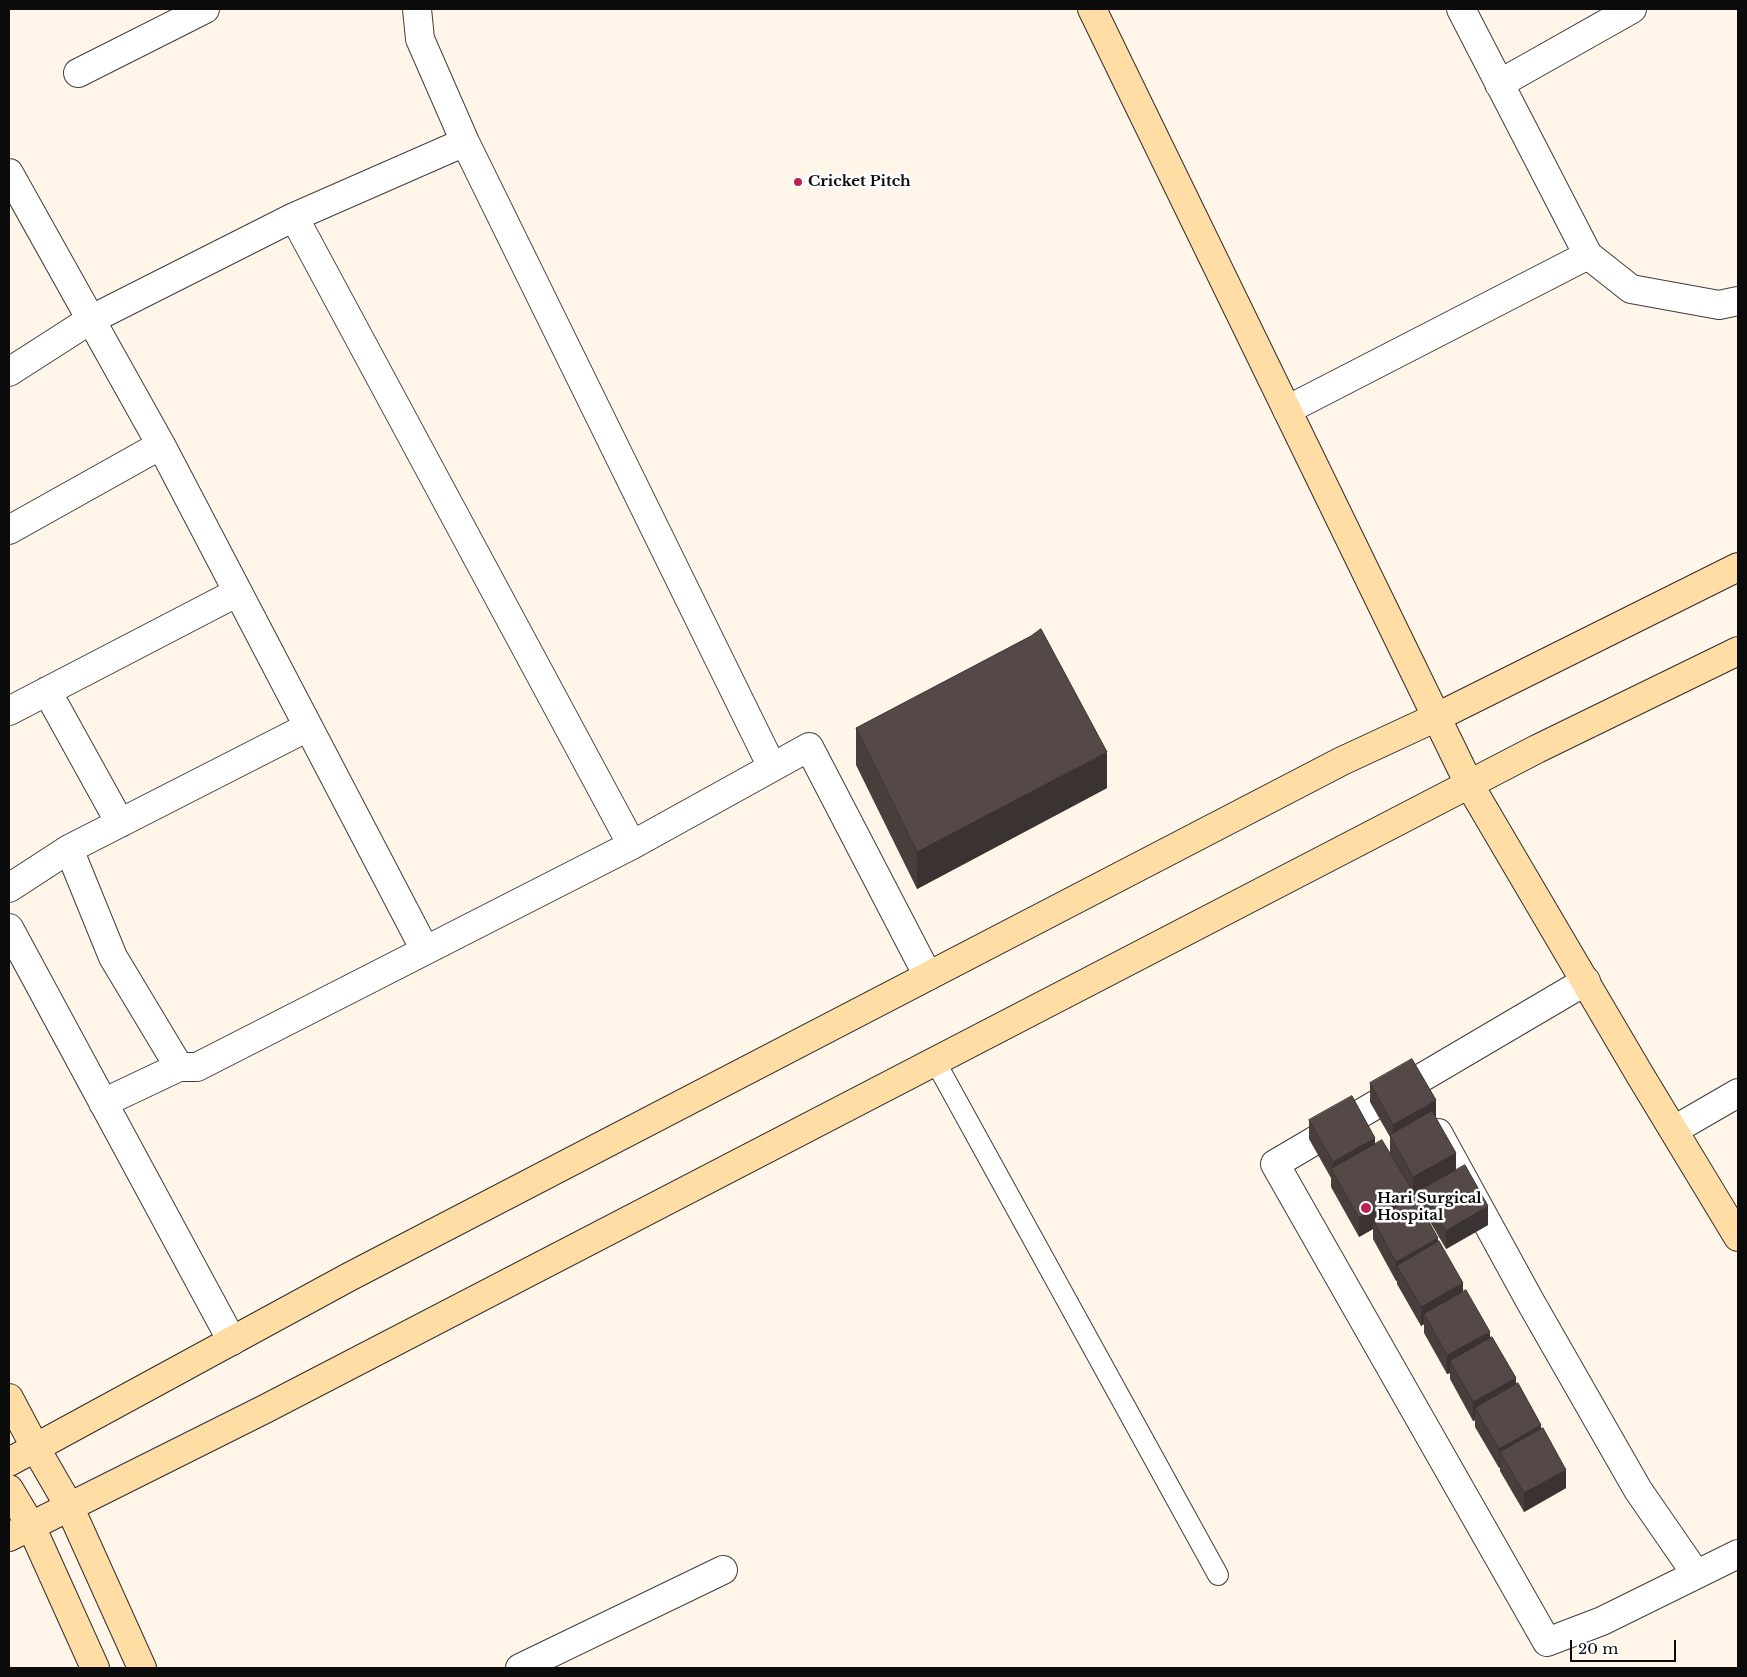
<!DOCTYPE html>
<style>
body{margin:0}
#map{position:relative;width:1747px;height:1677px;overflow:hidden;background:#fff5e9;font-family:"Libre Baskerville",serif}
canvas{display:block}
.frame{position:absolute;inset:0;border:10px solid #0b0b0b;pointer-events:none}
.scale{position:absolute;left:1570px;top:1640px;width:106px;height:22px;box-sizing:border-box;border:2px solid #0b0b0b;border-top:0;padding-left:6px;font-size:15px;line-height:18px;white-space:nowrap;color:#0b0b0b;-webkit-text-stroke:4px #fff;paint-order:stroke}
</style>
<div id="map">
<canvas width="1747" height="1677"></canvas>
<div class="frame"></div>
<div class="scale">20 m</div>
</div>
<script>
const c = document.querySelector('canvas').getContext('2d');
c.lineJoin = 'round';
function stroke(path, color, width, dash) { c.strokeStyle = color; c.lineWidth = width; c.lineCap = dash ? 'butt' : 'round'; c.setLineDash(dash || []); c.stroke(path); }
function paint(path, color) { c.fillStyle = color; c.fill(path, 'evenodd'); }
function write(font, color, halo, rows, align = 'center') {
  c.font = font + ' "Libre Baskerville",serif'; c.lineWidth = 5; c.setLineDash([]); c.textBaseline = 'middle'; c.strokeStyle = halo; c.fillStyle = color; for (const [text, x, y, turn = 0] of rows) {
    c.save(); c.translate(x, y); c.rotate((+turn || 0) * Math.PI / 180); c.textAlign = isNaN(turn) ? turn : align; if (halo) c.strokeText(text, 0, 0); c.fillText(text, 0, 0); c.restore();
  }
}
const lane = new Path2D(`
 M935,1061L1218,1575`);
const street = new Path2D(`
 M417,9L420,39L465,142
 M1461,9L1588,255L1631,289L1719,305L1738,301
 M78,73L205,9
 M1499,84L1632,9
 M9,173L161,445L425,950
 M294,217L632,845
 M9,372L90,320L294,217L465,142L772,767
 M1287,410L1588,255
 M9,530L161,445
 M47,691L120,823
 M9,711L238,592
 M69,849L113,957L179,1067H197L632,845L809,747L928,976
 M9,888L69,849L308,727
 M9,928L232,1341
 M1586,981L1275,1164L1547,1642L1602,1621L1738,1554
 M103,1103L179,1067
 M1674,1130L1738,1093
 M1438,1133L1530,1301L1638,1490L1696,1574
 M520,1668L723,1570`);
const secondary = new Path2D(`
 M1092,9L1469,784L1640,1075L1738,1237
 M9,1398L35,1447L69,1506L142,1668
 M9,1462L349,1277L1342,761L1437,717L1738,567
 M9,1489L31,1526L95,1668
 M9,1537L265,1409L1537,749L1738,651`);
stroke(lane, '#3e3e3e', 22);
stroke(street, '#3e3e3e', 30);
stroke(secondary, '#2d2d2d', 30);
stroke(lane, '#fff', 20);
stroke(street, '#fff', 28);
stroke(secondary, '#ffdda4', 28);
paint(new Path2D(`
 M856,728L1107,788L917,889L856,765Z
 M1370,1083L1436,1118L1456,1170L1488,1225L1446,1249L1422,1208V1191L1413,1196L1411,1191V1199L1438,1242L1463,1292L1541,1428L1566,1488L1524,1512L1500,1471V1467L1499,1468L1475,1427V1420L1473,1421L1450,1379V1373L1447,1374L1424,1333V1324L1421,1326L1397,1284V1281H1396L1373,1239V1229L1359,1237L1331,1187V1178L1309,1139V1120L1375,1144L1390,1153V1137L1370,1102Z`), '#483f3d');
paint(new Path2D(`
 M1107,752V788L917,889V852Z
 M1436,1100V1119L1393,1142V1125Z
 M1375,1138V1156L1333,1172V1162Z
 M1456,1153V1172L1413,1196V1177Z
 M1411,1188V1207L1373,1220V1229L1359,1237V1218Z
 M1488,1206V1225L1446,1249V1231Z
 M1438,1238V1257L1397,1266L1396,1281V1262Z
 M1463,1283V1302L1424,1314V1324L1421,1326V1307Z
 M1490,1332V1350L1450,1361V1373L1447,1374V1355Z
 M1516,1378V1397L1475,1408V1420L1473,1421V1402Z
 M1541,1425V1444L1500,1452V1467L1499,1468V1449Z
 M1566,1470V1488L1524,1512V1493Z`), '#3b3332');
const building = new Path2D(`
 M1041,629L1107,752L917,852L856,728L1031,636Z
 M1412,1059L1436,1100L1393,1125L1370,1083Z
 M1352,1096L1375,1138L1333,1162L1309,1120Z
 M1432,1111L1456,1153L1413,1177L1390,1135Z
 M1382,1140L1411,1188L1359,1218L1331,1169Z
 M1465,1165L1488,1206L1446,1231L1422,1189Z
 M1415,1197L1438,1238L1396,1262L1373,1220Z
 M1439,1241L1463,1283L1421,1307L1397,1266Z
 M1466,1290L1490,1332L1447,1355L1424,1314Z
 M1492,1337L1516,1378L1473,1402L1450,1361Z
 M1518,1383L1541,1425L1499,1449L1475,1408Z
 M1543,1428L1566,1470L1524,1493L1500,1452Z`);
paint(building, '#544947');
stroke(building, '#3b3332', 1);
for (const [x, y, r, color] of [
 [798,182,5,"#bd2152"],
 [1366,1208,6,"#bd2152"]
]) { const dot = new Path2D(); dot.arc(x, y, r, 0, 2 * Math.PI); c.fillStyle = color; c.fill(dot); stroke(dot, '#fff', 2); }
write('bold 15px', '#0b0b0b', '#fff', [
 ["Cricket Pitch",808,182],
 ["Hari Surgical",1377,1199],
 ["Hospital",1377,1216]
], 'left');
</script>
